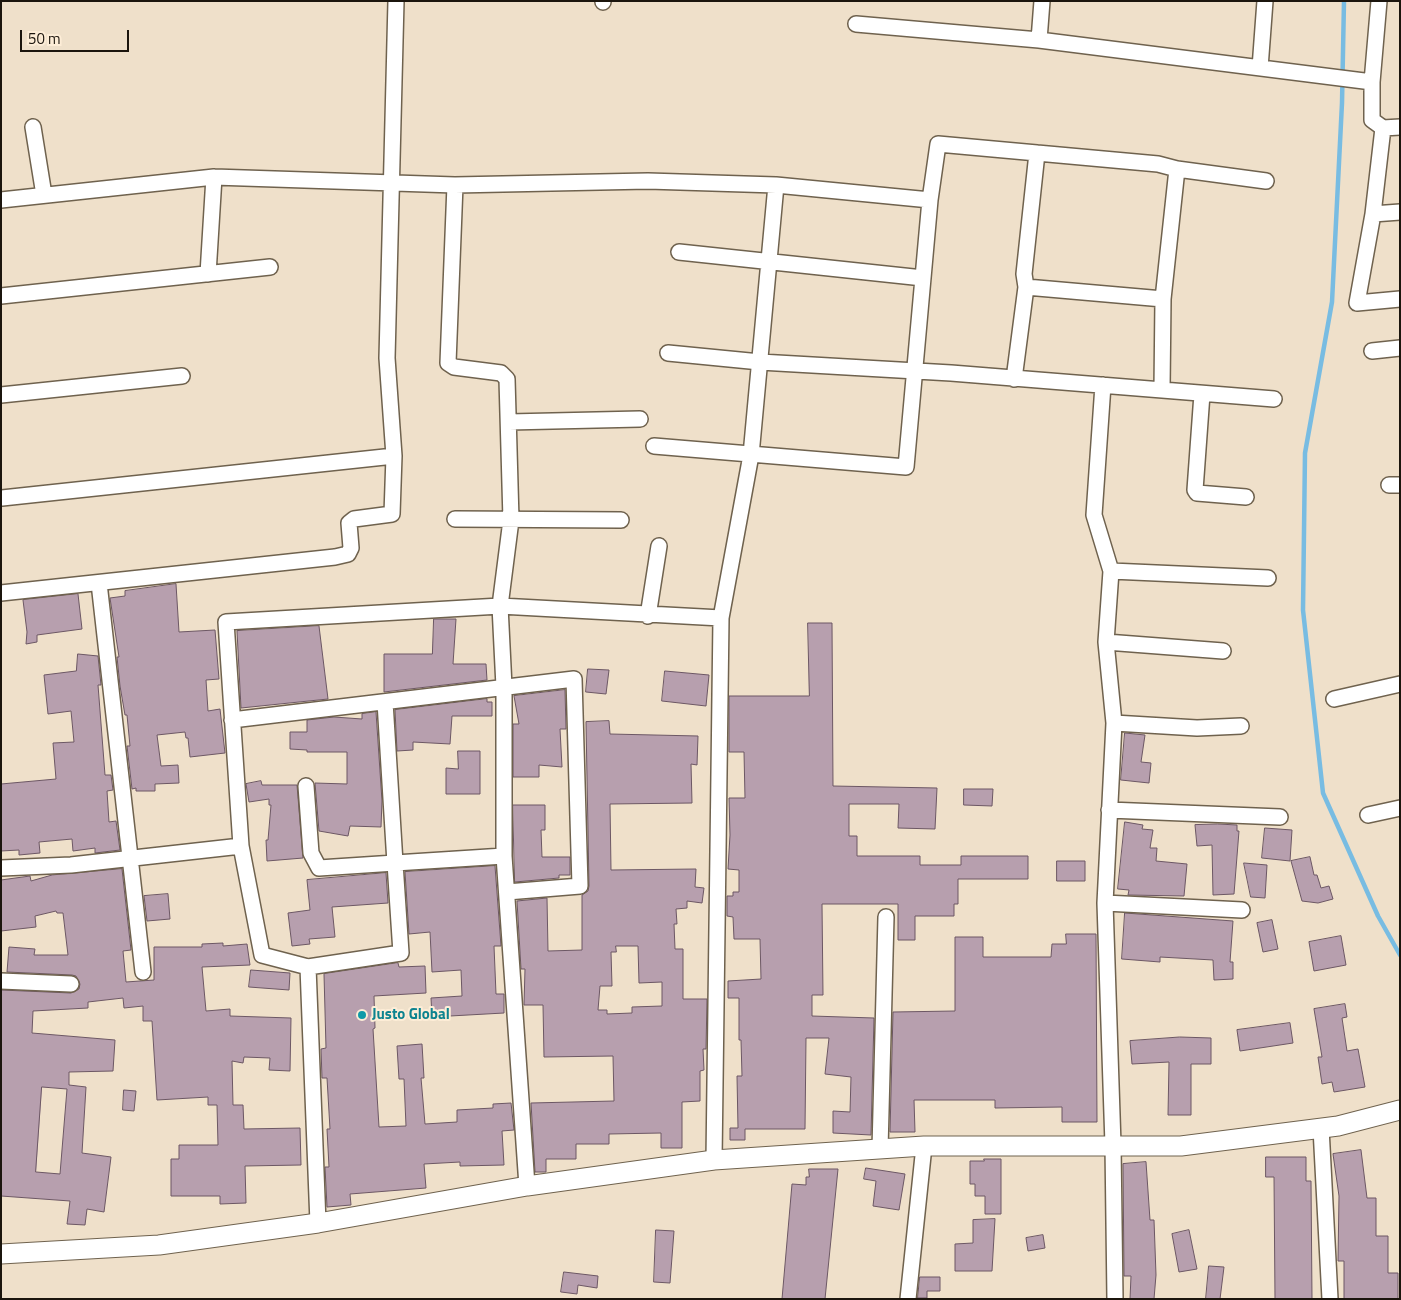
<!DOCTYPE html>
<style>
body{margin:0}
#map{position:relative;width:1401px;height:1300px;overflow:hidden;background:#efe0ca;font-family:"Titillium Web",sans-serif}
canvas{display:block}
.frame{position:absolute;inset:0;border:2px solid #1b150d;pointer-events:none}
.scale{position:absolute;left:20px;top:30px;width:109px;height:22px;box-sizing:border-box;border:2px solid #1b150d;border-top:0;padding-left:6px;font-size:15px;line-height:18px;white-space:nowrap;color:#1b150d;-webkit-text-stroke:4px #fdedd7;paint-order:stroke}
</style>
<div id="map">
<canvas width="1401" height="1300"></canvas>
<div class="frame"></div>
<div class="scale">50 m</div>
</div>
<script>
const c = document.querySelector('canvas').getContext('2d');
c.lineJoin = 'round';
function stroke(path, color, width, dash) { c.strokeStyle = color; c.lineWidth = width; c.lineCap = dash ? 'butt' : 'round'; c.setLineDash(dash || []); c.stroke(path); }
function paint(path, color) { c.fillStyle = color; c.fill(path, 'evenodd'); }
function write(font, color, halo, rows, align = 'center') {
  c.font = font + ' "Titillium Web",sans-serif'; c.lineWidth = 4; c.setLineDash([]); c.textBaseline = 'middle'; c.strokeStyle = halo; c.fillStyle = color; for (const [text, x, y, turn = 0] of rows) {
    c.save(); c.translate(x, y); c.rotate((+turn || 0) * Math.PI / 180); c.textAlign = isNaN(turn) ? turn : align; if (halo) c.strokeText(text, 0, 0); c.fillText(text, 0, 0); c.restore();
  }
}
stroke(new Path2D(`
 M1344,1L1342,103L1332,302L1305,453L1303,610L1323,793L1378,916L1400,955`), '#78bce2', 4.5);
const building = new Path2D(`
 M176,584L179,632L215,630L219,679L206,680L208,711L220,709L225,753L190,757L188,738H186L185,732L157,735L161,766L178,765L179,783L155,784V791H136V788L132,789L127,746H130L127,715H125L120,686L117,657H119L110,598L125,596V591Z
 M78,594L82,629L37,635V642L26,644L27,632L23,600Z
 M434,619H456L453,664H486L487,680L384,692V654H432Z
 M808,623H832L833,786L937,788L935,829L898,828L899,804H849V836H857V856H920V865H961V856H1028V879H958V904H954V916H915V940H898V904H822L823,995H812V1016L874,1018L871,1135L833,1133V1111L850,1112L851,1077L825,1074L829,1038H806L805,1129H745V1140H730V1128H738L737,1076H742L741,1040H739V998H728V981L761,979L760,939H734L733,917L727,916V896H733V892H739V870L728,869L730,835L729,798H745L744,752H729V696H809Z
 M319,626L328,699L241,708L237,631Z
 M78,654L98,656L101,685H98L105,775H111L113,790L107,791L109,822L116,821L120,850L95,853V848L73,851L72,839L39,842L40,853L19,855V850L1,851V784L56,779L53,743L74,742L71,711L48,714L44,675L76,671Z
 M588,669L609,670L606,694L586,692Z
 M665,671L709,675L706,706L662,701Z
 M565,690L566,729H560L562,767L539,765V777H513V724H519L514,696Z
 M487,699V702H492V716H452L450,744L413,742V750L397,751L395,710Z
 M376,712L382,801L381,827L350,826L348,836L319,831L315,783L347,784V752H307V750L290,749V732H307V720L334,717L362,719V714Z
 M609,721L610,734L698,736L697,765L691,764L692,803L610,804L611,870L696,869L695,887L704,888L702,903L687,901V908L676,909L677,924H674L675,949H683V999H707L706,1049H703L704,1070L700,1071V1101L682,1102V1148H661V1133L609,1134V1144H576V1159H546V1172H535L531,1103L614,1101L613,1056L544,1057L543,1005H524L525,969H521L517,901L547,898L548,951L582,950V895L588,891L589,886L586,722ZM616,946H638L639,983L662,982V1006L632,1007V1013L607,1014V1010H598L600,986H612L611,952H616Z
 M1125,733L1145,735L1141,762L1151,763L1149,783L1121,780Z
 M458,751H480V794H446V768L458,769Z
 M261,781L262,785H297L303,858L267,861L266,840H268L271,805H269V799L249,802L246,784Z
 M964,789H993L992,806L964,805Z
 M513,805H545V830H541L542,857H570V875H559V878L515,882Z
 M1125,822L1143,825L1142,829L1153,830L1150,848H1157L1156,861L1187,864L1184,896L1128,895L1129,890L1118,889Z
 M1218,824L1237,825V831H1239L1234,894L1213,895L1212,845L1197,846L1195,825Z
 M1265,828L1292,830L1290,861L1262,858Z
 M1310,857L1314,875H1317L1321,888L1329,886L1333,899L1318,903L1302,901L1291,861Z
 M1057,861H1085V881H1057Z
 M1244,863L1267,865L1265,898L1251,897Z
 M495,866L501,946H494L496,994H504V1013L432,1017L431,998L462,996L461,970L432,972L430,932L409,934L405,872Z
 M122,869L131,950L123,951L126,982L154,980V947H202V944L223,943V946L247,944L250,965L202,967L206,1011L230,1009V1016L291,1018L290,1071L269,1070L270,1058L244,1057L243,1063L232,1061L233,1105H243L244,1129L300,1128L301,1165L245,1166L246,1203L220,1204V1196H171V1159H179V1145H218L217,1105H208V1097L157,1100L152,1021H143V1006L124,1008L123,998L88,1002V1008L33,1011L32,1033L115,1040L113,1071L69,1072V1085L86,1087L82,1153L111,1157L104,1212L87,1209L85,1225L67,1224L70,1201L1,1196V990L71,993L79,989L80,984L76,976L72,975L7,972L9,947L35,949L34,955H68L63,913H57L56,911L35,916L36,927L1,931V880L30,876L31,881L52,875ZM42,1087L67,1089L60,1174L36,1172Z
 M386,873L388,903L332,907L335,937L309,939L310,944L292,946L288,913L310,910L307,880Z
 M168,894L170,919L147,921L144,896Z
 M1125,913L1233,921L1230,962H1233V979L1214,980L1213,960L1160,957V962L1122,959Z
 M1272,920L1278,949L1263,952L1257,923Z
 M1066,934H1096L1097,1122H1062V1107L995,1108V1100H914L915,1132H890L893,1012L955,1011V937H983V957H1051L1052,944H1066Z
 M1341,936L1346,965L1314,971L1309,942Z
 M398,963L399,967L425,966L426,993L374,996L375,1028L373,1029L379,1127L406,1126L404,1079H399L397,1046L422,1044L424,1078H421L425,1124L457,1122V1110L493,1108V1104L511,1103L514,1130L502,1131L504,1165L460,1166V1162L424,1164L426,1188L350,1194L351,1205L327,1207L325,1167H329L327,1129H330L327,1078H322L321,1049L326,1048L324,974Z
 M251,970L290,973L289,990L249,987Z
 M1345,1004L1347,1017L1342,1018L1347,1051L1358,1049L1365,1087L1334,1092L1332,1082L1322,1084L1318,1057H1322L1314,1009Z
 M1290,1023L1293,1043L1240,1051L1237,1030Z
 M1180,1037L1211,1038V1064H1191V1115H1168L1169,1062L1132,1064L1130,1041Z
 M124,1090L136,1091L134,1111L123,1110Z
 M1361,1150L1367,1198H1376V1236H1388V1273H1398V1299H1344V1261H1338L1339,1196L1333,1154Z
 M1266,1157H1306V1181H1311L1312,1299H1275L1274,1177H1266Z
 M984,1159H1001V1214H985V1196H975V1184H970V1161H984Z
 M1146,1162L1150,1220H1154L1156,1275L1154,1299H1130L1131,1276H1124L1123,1164Z
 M866,1168L905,1174L899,1210L873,1206L876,1181L864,1179Z
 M809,1169H838L825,1299H782L792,1184L806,1185V1177H809Z
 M995,1219L992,1271H955V1244L973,1243V1220Z
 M656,1230L674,1231L670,1283L654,1282Z
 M1189,1230L1197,1269L1179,1272L1172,1234Z
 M1043,1235L1045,1248L1028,1251L1026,1238Z
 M1209,1266L1224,1267L1220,1299H1206Z
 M564,1272L598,1276L597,1288L578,1285L577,1294L561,1292Z
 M920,1277H940V1291H927V1298H918Z`);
paint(building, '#b79fae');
stroke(building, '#6c5764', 1);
const minor = new Path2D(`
 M1042,1L1039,40L1372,82L1379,1
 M603,2V1
 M856,24L1039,40
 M1260,68L1265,1
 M1372,82V120L1383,128L1400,127
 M33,127L44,195
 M1383,128L1373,214L1357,303L1400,299
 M1177,169L1266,181
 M455,185L648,181L776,185L751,455L721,618
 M1,200L214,177L455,185L448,363L454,367L501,373L507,379L511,520L500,606L504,687V856L527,1186
 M930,200L938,144L1158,164L1177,169L1163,299L1162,389
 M1373,214L1400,212
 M679,252L923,278
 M208,274L214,177
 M1026,287L1163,299
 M1,296L270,267
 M1372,351L1400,348
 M668,353L760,362L951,373L1274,399
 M1014,379L1026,287L1024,274L1037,153
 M1103,385L1094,515L1111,571L1106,642L1114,723L1105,903L1113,1145L1115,1299
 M1202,394L1195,490L1197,493L1246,497
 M1,395L182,376
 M509,422L640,419
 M654,446L906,467L930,200L776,185
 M394,456L387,358L396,1
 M1389,485H1400
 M455,519L621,520
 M1111,571L1268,578
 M99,583L143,972
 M1,593L335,557L348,554L351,548L349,523L354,519L392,514L394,456L2,498
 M648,616L659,546
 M1106,642L1223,651
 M1334,699L1400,684
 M232,720L574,679L580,886L507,892
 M1114,723L1197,728L1241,726
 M306,786L311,853L319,868L395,863L385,702
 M1109,810L1280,817
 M1368,815L1400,808
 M1,868L71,865L241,846
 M1105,903L1242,910
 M308,967L401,953L395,863L504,856
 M1,981L71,984
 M1321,1128L1330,1299
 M880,1149L886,917
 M318,1223L308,967L262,955L241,846L226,622L500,606L721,618L714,1160
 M908,1299L924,1146`);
const tertiary = new Path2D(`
 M1,1254L159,1245L318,1223L527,1186L714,1160L924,1146H1181L1338,1126L1400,1110`);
stroke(minor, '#6f624e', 18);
stroke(tertiary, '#6f624e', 21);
stroke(minor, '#fff', 15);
stroke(tertiary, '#fff', 19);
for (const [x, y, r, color] of [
 [362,1015,5,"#0f9aa8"]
]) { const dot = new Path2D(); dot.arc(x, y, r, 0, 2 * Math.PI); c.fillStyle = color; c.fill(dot); stroke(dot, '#fdedd7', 2); }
write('bold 15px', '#0d838f', '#fdedd7', [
 ["Justo Global",372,1015]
], 'left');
</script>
